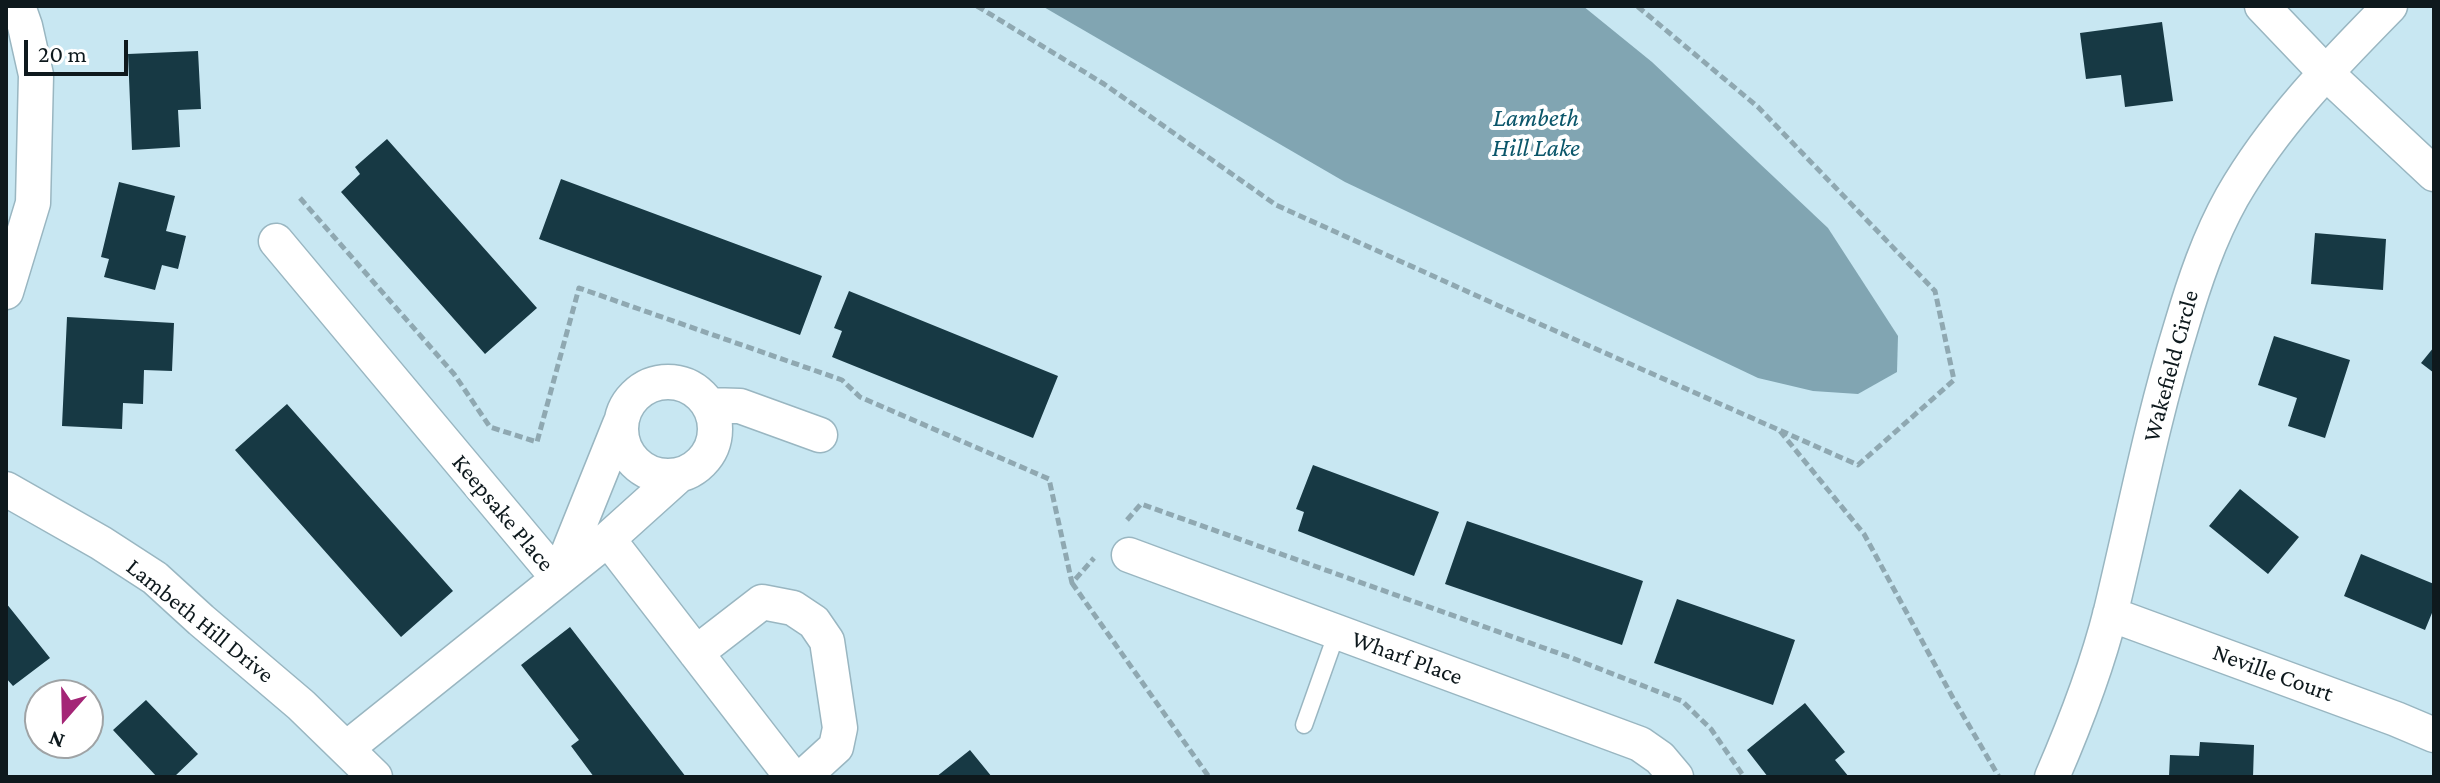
<!DOCTYPE html>
<style>
body{margin:0}
#map{position:relative;width:2440px;height:783px;overflow:hidden;background:#c8e7f2;font-family:"Crimson Pro",serif}
canvas{display:block}
.frame{position:absolute;inset:0;border:8px solid #0e191d;pointer-events:none}
.north{position:absolute;left:24px;top:679px;width:80px;height:80px;box-sizing:border-box;background:#fff;border:2px solid #9fa3a5;border-radius:50%;rotate:200deg;font-size:22px;font-weight:700;line-height:32px;text-align:center;color:#0e191d}
.north::after{content:'';display:block;margin:auto;width:28px;height:36px;background:#a42576;clip-path:polygon(50% 0,100% 100%,50% 72%,0 100%)}
.scale{position:absolute;left:24px;top:40px;width:104px;height:36px;box-sizing:border-box;border:4px solid #0e191d;border-top:0;padding-left:10px;font-size:24px;line-height:28px;white-space:nowrap;color:#0e191d;-webkit-text-stroke:6px #fff;paint-order:stroke}
</style>
<div id="map">
<canvas width="2440" height="783"></canvas>
<div class="frame"></div>
<div class="north">N</div>
<div class="scale">20 m</div>
</div>
<script>
const c = document.querySelector('canvas').getContext('2d');
c.lineJoin = 'round';
function paint(path, color) { c.fillStyle = color; c.fill(path, 'evenodd'); }
function stroke(path, color, width, dash) { c.strokeStyle = color; c.lineWidth = width; c.lineCap = dash ? 'butt' : 'round'; c.setLineDash(dash || []); c.stroke(path); }
function write(font, color, halo, rows, align = 'center') {
  c.font = font + ' "Crimson Pro",serif'; c.lineWidth = 8; c.setLineDash([]); c.textBaseline = 'middle'; c.strokeStyle = halo; c.fillStyle = color; for (const [text, x, y, turn = 0] of rows) {
    c.save(); c.translate(x, y); c.rotate((+turn || 0) * Math.PI / 180); c.textAlign = isNaN(turn) ? turn : align; if (halo) c.strokeText(text, 0, 0); c.fillText(text, 0, 0); c.restore();
  }
}
paint(new Path2D(`
 M1042,6H1583L1652,62L1828,228L1898,336L1897,372L1858,394L1813,391L1758,378L1345,182Z`), '#81a5b2');
paint(new Path2D(`
 M2162,22L2173,101L2125,107L2121,75L2086,79L2080,33Z
 M198,51L201,109L178,110L180,147L132,150L128,54Z
 M387,139L537,308L485,354L341,192L360,174L355,167Z
 M561,179L822,276L800,335L539,239Z
 M119,182L175,196L166,231L186,236L178,269L162,265L155,290L104,277L109,259L101,257Z
 M2315,233L2386,239L2383,290L2311,284Z
 M849,291L1058,376L1033,438L832,357L842,331L834,328Z
 M67,317L174,323L172,371L144,370L143,404L123,403L122,429L62,426Z
 M2274,336L2350,360L2325,438L2288,426L2297,398L2258,385Z
 M2434,347V373L2421,363Z
 M287,404L453,591L401,637L235,450Z
 M1313,465L1439,512L1414,576L1298,531L1304,512L1296,509Z
 M2240,489L2299,537L2268,574L2209,526Z
 M1467,521L1643,581L1622,645L1445,584Z
 M2361,554L2434,584V608L2425,630L2344,596Z
 M1677,599L1795,640L1773,705L1654,663Z
 M6,603L50,658L13,686L6,678Z
 M570,627L686,777H594L571,746L579,740L521,665Z
 M146,700L198,754L174,777H157L113,730Z
 M1805,703L1845,752L1835,760L1849,777H1768L1747,750Z
 M2200,742L2254,745L2253,777H2169L2170,755L2199,756Z
 M970,750L992,777H936Z`), '#173944');
const service = new Path2D(`
 M1304,725L1337,632`);
const minor = new Path2D(`
 M2262,6L2325,72L2434,174
 M276,241L558,578
 M6,292L33,203L36,75L25,26L18,6
 M621 429a47 47 0 1 1 94 0a47 47 0 1 1-94 0Z
 M709,405L740,406L820,435
 M6,489L101,543L155,578L201,620L301,705L375,777
 M608,539L792,777
 M1129,555L1640,744L1660,758L1676,777
 M558,578L620,424
 M2110,614L2396,719L2434,735
 M696,653L762,602L793,608L814,622L827,641L840,728L836,747L803,777
 M347,748L608,539L678,476
 M2052,777C2075,724 2097,667 2111,611C2134,516 2152,421 2181,327C2194,283 2209,238 2232,197C2274,124 2331,66 2390,6`);
stroke(service, '#99b6c1', 19);
stroke(minor, '#99b6c1', 37);
stroke(new Path2D(`
 M977,6L1104,84L1276,205L1506,309L1858,465L1954,380L1935,291L1758,107L1637,6
 M300,198L454,374L490,427L537,442L579,288L842,380L860,397L1049,479L1072,583L1094,558
 M1780,431L1864,534L1953,698L1999,777
 M1127,520L1141,504L1572,658L1682,701L1711,729L1744,777
 M1072,583L1209,777`), '#8fa8b1', 5, [8, 4]);
stroke(service, '#fff', 16);
stroke(minor, '#fff', 34);
write('24px', '#0e191d', '#fff', [
 ["Wakefield Circle",2171,366,-75],
 ["Keepsake Place",503,513,50],
 ["Lambeth Hill Drive",200,621,39],
 ["Wharf Place",1407,658,20],
 ["Neville Court",2273,673,20]
]);
write('italic 26px', '#0b566a', '#fff', [
 ["Lambeth",1536,118],
 ["Hill Lake",1536,148]
]);
</script>
